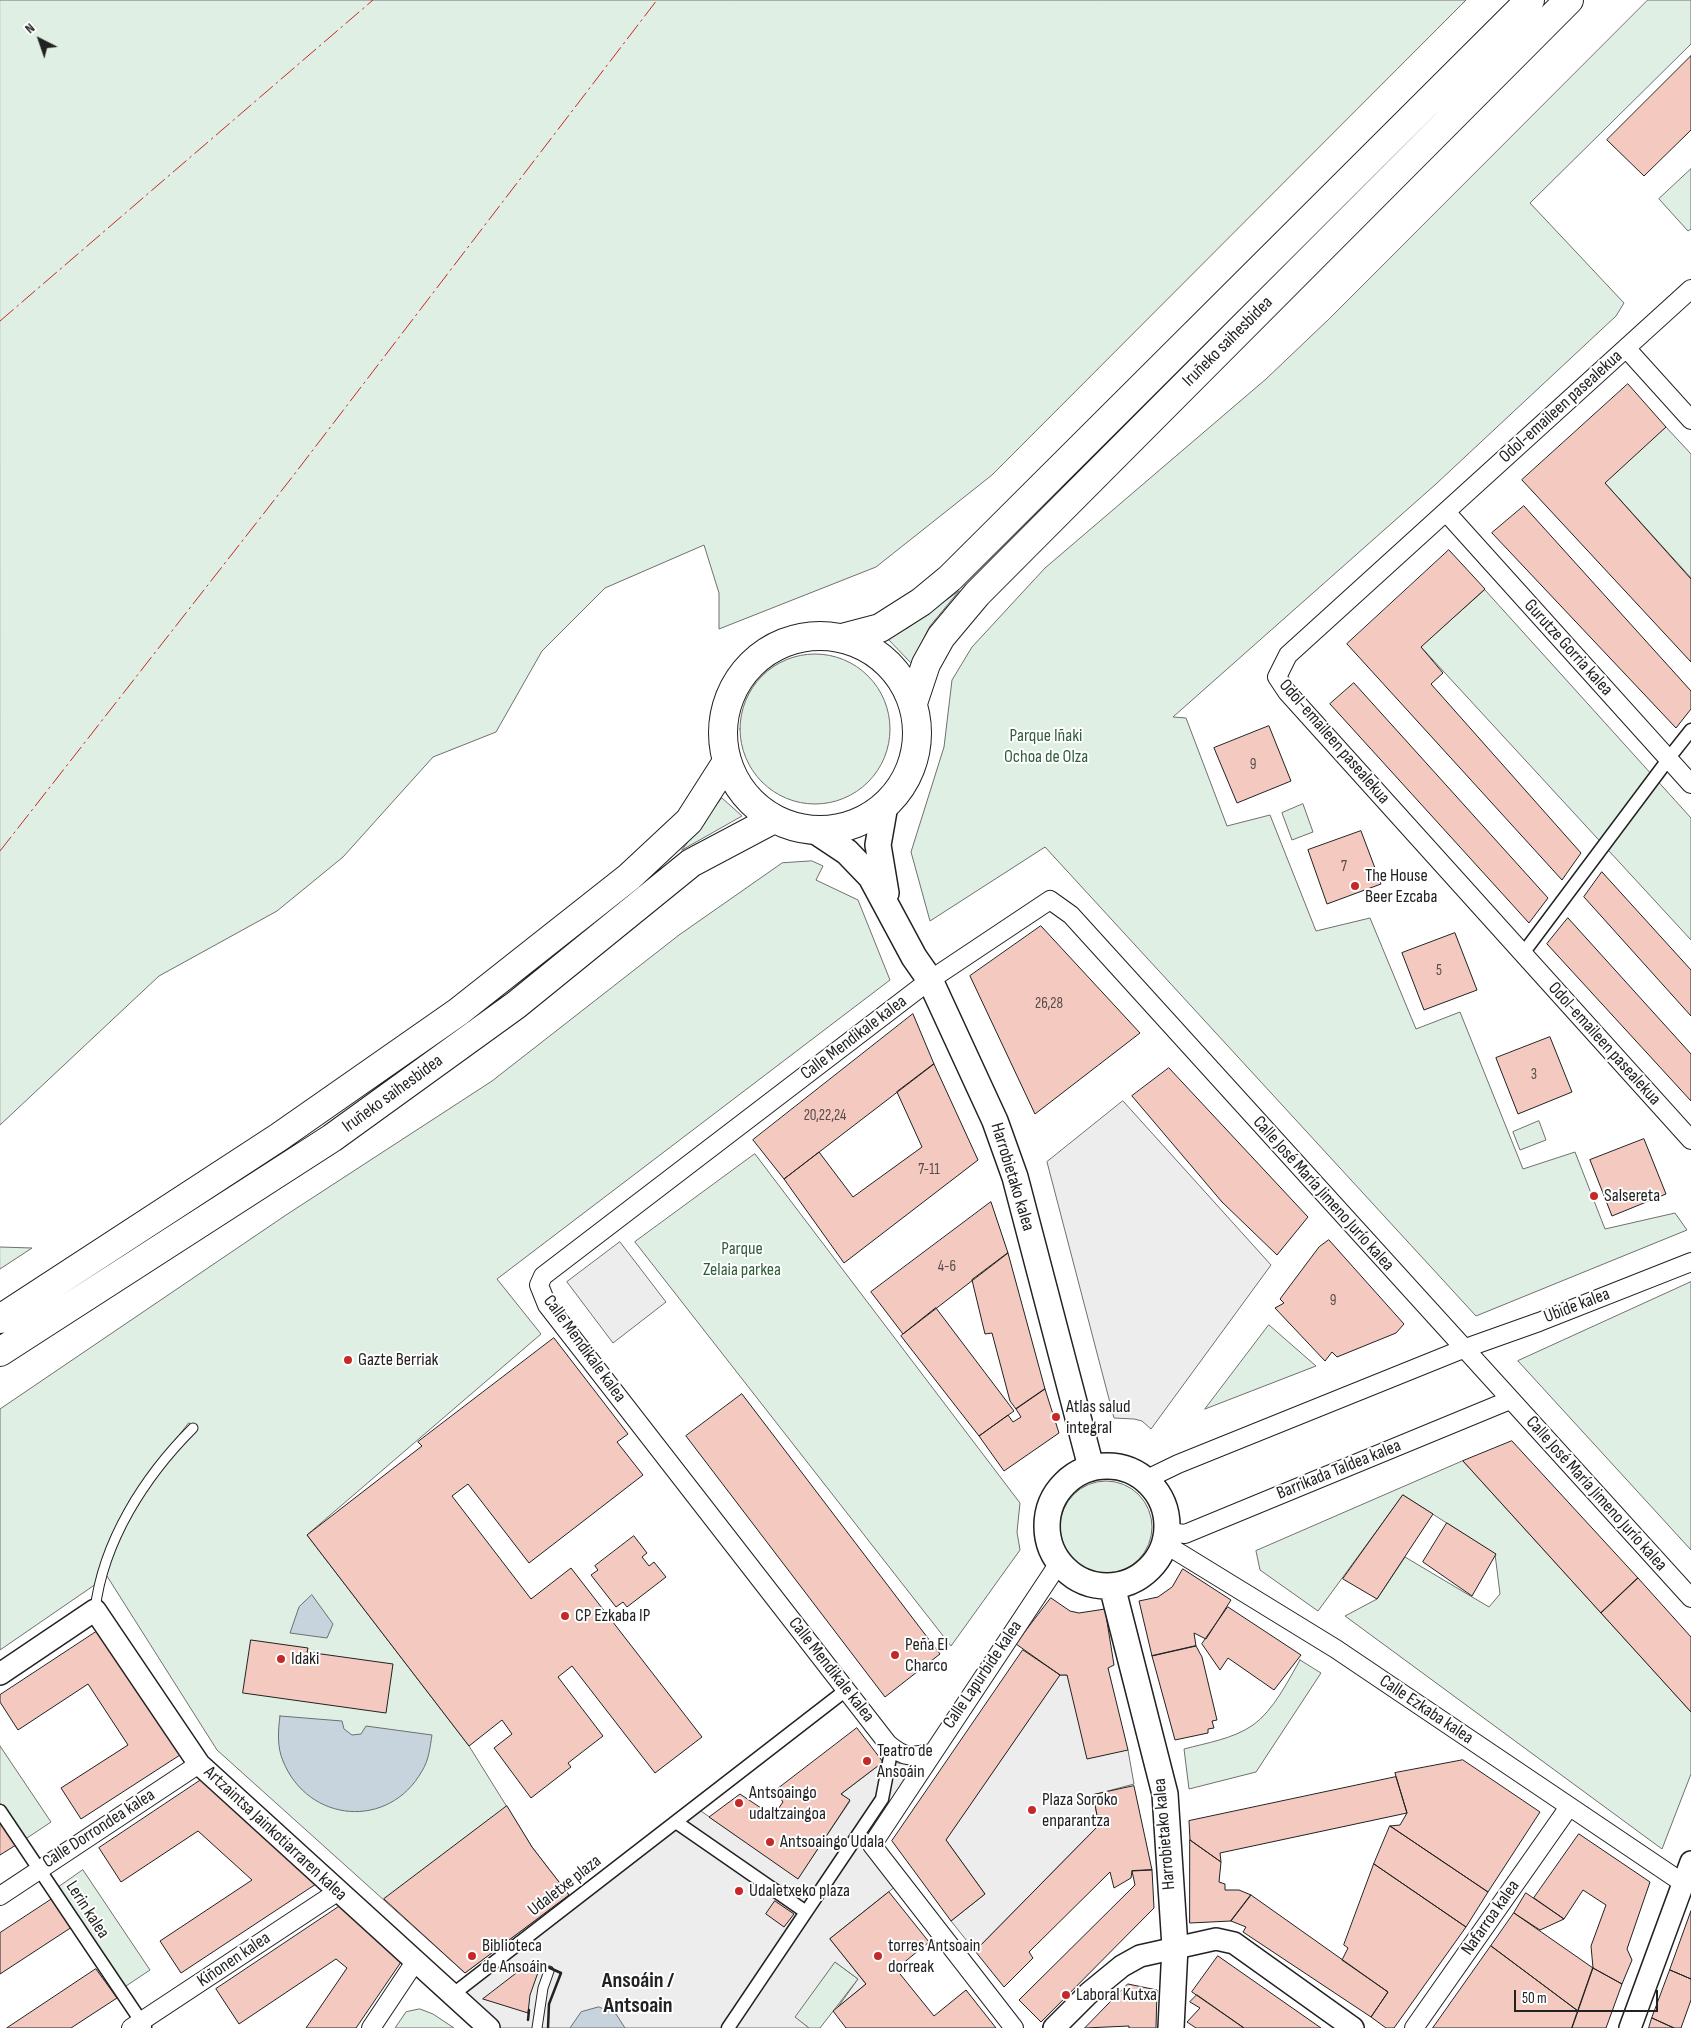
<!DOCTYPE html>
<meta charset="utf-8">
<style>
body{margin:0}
#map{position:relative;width:1691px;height:2028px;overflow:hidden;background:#fff;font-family:"Sofia Sans Condensed",sans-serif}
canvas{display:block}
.north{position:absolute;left:15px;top:15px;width:50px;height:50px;-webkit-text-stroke:4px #fff;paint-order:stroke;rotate:319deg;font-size:14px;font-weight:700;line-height:20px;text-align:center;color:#222}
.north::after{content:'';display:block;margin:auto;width:18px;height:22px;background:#222;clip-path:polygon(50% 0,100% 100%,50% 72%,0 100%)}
.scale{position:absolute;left:1514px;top:1990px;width:144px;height:22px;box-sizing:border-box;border:2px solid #222;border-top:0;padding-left:6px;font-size:15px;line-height:18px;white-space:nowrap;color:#222;-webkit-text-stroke:4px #fff;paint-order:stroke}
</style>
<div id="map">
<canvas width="1691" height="2028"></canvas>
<div class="north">N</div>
<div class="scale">50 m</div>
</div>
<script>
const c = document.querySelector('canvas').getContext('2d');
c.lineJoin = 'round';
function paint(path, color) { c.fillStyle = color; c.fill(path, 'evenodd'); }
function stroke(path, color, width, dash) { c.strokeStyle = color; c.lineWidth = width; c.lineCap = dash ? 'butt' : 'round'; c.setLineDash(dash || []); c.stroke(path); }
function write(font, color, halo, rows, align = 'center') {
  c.font = font + ' "Sofia Sans Condensed",sans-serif'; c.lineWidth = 4; c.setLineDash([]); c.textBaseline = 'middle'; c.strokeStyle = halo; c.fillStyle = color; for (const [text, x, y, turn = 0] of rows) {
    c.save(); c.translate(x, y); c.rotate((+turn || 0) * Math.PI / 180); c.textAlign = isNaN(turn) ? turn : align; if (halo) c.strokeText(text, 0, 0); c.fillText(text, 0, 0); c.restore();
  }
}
const green = new Path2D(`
 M0,0H1466L992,475L876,567L719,629V593L704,545L605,588L542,651L496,732L433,757L343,857L277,911L159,976L0,1125Z
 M1648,0H1691V44L1530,203L1624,303L1616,316L1436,484L1173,717L1186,718L1227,826L1270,815L1316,931L1370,918L1416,1029L1460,1012L1523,1169L1575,1152L1605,1229L1675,1213L1687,1230L1476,1316L1045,847L930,921L911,852L944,747L952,680L972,647L1045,568L1266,379L1329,319Z
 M1691,169V229L1688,231L1659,199Z
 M1666,427L1691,454V578L1605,483Z
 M1485,590L1691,818V940L1421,647Z
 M959,591L930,626L911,663L886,637L907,628Z
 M740 729a75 75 0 1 1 150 0a75 75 0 1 1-150 0Z
 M722,798L742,816L682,850Z
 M1303,804L1313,832L1292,840L1282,813Z
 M812,861L823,866L816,880L858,900L890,980L497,1279L541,1334L307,1535L469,1746L532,1847L569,1895L465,1973L217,1750L105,1573L96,1584L0,1650V1409L286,1215L492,1081L679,935L782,863ZM189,1423L193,1428L144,1487L142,1483Z
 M1539,1121L1546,1140L1520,1150L1513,1132Z
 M755,1154L1020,1503L1017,1532L1020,1550L951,1646L635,1242Z
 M0,1247L32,1248L0,1269Z
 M1691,1282V1550L1518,1361Z
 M1269,1325L1316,1366L1205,1409Z
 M1463,1461L1691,1712V1774L1662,1849L1345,1616L1377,1599L1405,1557L1489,1607L1500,1594L1495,1554L1403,1495L1318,1611L1260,1570L1256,1551Z
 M1060 1527a46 46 0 1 1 92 0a46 46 0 1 1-92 0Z
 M1300,1660L1321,1673L1256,1772L1189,1789L1184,1749C1206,1743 1233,1739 1253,1725C1273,1711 1288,1681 1300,1660Z
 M0,1746L51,1822L21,1842L0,1811Z
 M83,1870L150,1970L120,1990L53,1891Z
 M835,1962L858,1979L820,2028H809L794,2017Z
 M420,2009L433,2014L454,2028H395L406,2012Z`);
paint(green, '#e0efe3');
stroke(green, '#6f6f6f', 1);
const parking = new Path2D(`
 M1123,1101L1271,1265L1151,1429L1142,1421L1134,1419L1114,1418L1047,1162Z
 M620,1242L666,1302L613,1343L567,1282Z
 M1060,1675H1067L1128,1750L1134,1784L1093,1795L1099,1825L975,1951L951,1921L985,1894L946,1840Z
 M931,1753L872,1844L901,1882L830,1939L866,1984L838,2007L858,1979L835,1962L795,2017L809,2028H489L452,1995L695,1807L798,1878L850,1801L841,1794L883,1762L878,1756L884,1754L898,1763L908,1764Z`);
paint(parking, '#ededed');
stroke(parking, '#6f6f6f', 1);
const water = new Path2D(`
 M312,1595L333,1624L327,1638L290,1633L299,1607Z
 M280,1716L342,1721L344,1729L352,1735L361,1734L366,1726L432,1735C430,1747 429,1760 422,1771C389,1830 308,1823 283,1761C277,1747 278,1731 280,1716Z
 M599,2007L616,2014L625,2028H570L581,2012Z`);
paint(water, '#c7d3dd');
stroke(water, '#6f6f6f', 1);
const building = new Path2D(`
 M1691,56V130L1644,176L1607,140Z
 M1628,384L1666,427L1605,483L1691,579V662L1522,480Z
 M1524,506L1691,691V709L1676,728L1492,533Z
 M1449,550L1485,589L1421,647L1443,673L1431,684L1581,853L1562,880L1347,644Z
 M1354,683L1548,898L1529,923L1330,704Z
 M1269,726L1291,781L1237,803L1214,748Z
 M1361,831L1381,884L1327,904L1308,850Z
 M1602,872L1691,970V1016L1584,897Z
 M1568,918L1691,1054V1101L1547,944Z
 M1041,926L1140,1033L1035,1114L970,976Z
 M1455,933L1477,990L1424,1010L1402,953Z
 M913,1014L934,1064L784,1179L753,1140Z
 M1550,1037L1572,1092L1518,1114L1496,1058Z
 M934,1064L978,1160L844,1263L784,1179L819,1152L853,1197L922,1147L897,1092Z
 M1169,1068L1308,1217L1277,1255L1222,1202L1132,1096Z
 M1644,1139L1666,1194L1612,1216L1590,1160Z
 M991,1202L1008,1253L903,1334L871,1292Z
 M1329,1240L1404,1324L1396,1333L1337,1357L1332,1352L1325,1361L1275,1308L1284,1303L1280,1299L1319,1247Z
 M1008,1253L1045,1389L1016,1409L1010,1401L992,1333L985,1334L972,1280Z
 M936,1308L1014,1411L979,1436L901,1336Z
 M554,1338L628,1434L617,1442L643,1475L529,1563L468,1484L452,1496L531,1599L571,1568L702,1737L655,1773L572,1666L558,1677L603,1736L568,1763L571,1767L531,1798L494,1748L512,1734L502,1720L469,1746L307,1535L422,1446L418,1442Z
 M1045,1389L1059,1433L1004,1471L979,1436L1008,1415L1013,1422L1021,1417L1016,1409Z
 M742,1394L940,1654L885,1697L686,1436Z
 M1512,1441L1638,1578L1601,1613L1463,1461Z
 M1403,1495L1433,1514L1377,1599L1343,1579Z
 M1447,1523L1496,1554L1472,1596L1423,1562Z
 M634,1536L647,1553L642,1557L649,1566L654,1562L666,1577L627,1607L623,1602L616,1607L591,1575L598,1570L595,1566Z
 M1183,1569L1231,1600L1206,1639L1194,1633L1196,1646L1152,1656L1139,1601L1158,1597L1172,1587Z
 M1638,1578L1691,1637V1712L1601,1613Z
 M1051,1598L1070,1611L1079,1613L1105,1609L1114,1665L1108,1668L1128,1750L1087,1759L1067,1675H1060L1016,1644Z
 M1228,1607L1301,1655L1274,1690L1228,1658L1220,1670L1202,1644Z
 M99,1630L180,1755L81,1819L61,1788L128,1745L88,1684L18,1730L0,1702V1695Z
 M251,1640L308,1648L307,1652L393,1664L386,1713L243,1693Z
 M1196,1646L1202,1657L1217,1720L1212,1721L1214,1728L1208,1729V1733L1175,1740L1152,1656Z
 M1023,1650L1060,1675L946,1840L985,1894L951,1921L892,1841Z
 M857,1728L883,1762L841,1794L850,1800L798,1879L709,1817L740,1794L773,1816L783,1802L775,1791Z
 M1463,1760L1540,1812L1488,1892L1390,1826L1400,1825L1407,1813L1395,1773Z
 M1396,1777L1407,1813L1220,1853L1221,1862L1190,1840L1189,1821Z
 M201,1780L316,1884L181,1973L160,1941L252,1880L198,1831L121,1882L99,1848Z
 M1134,1786L1152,1870L1132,1871L1131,1878L1114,1888L1110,1872L1029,1952L1033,1958L1004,1987L975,1951L1099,1825L1093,1795Z
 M507,1806L532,1847L569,1895L465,1973L384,1899Z
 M0,1819L16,1845L0,1855Z
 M1390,1826L1488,1892L1466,1927L1374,1864Z
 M1579,1834L1650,1882L1627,1949L1632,1960L1622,1984L1593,1968L1591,1946L1606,1905L1583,1890L1564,1919L1534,1898Z
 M1190,1840L1221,1862L1219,1882L1225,1884V1890H1239L1251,1895L1231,1921L1190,1923Z
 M1374,1864L1466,1927L1394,2028H1386L1371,2017L1388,1992L1342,1960L1348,1948L1344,1945Z
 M1152,1870L1154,1908L1041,2022L1019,2000L1135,1885L1132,1871Z
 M889,1892L929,1942L896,1969L934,2016L966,1990L996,2028H846L833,2011L866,1984L830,1939Z
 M1526,1893L1564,1919L1540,1930L1514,1913Z
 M1251,1895L1388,1992L1371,2017L1243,1932L1246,1927L1231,1921Z
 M52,1899L72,1927L0,1974V1933Z
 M775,1901L794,1914L784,1927L766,1914Z
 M340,1906L401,1962L356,2028H306L347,1968L336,1959L239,2024L216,1989Z
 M1691,1911V1979L1670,1970Z
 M1514,1913L1593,1968L1578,2011L1491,1946Z
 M1491,1946L1578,2011L1572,2028H1433Z
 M1218,1956L1321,2028H1244L1192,1992Z
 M531,1962L541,1964L530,1995L528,2013L483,1999Z
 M1593,1968L1622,1984L1606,2028H1572Z
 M96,1969L117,1998L71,2028H7Z
 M1670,1970L1691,1979V2000L1681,2028H1674L1652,2018Z
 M1128,1984L1157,1990L1156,2028H1129V2026L1085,2028Z
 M1197,1995L1244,2028H1196L1187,2022L1200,2008L1190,2002Z
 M1652,2018L1674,2028H1649Z`);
paint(building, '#f3c9c0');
stroke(building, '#222', 1);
const service = new Path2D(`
 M95,1610C103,1541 145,1476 193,1428
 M537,2028L543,1988L549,1971`);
const pedestrian = new Path2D(`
 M1672,754L1691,730
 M1527,948L1664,765
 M0,1811L145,2027
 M676,1822L806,1912
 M452,1995L846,1690
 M728,2028L882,1799L892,1747`);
const minor = new Path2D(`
 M1691,289L1288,655L1277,677L1287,692L1691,1140
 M1626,348L1691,420
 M1446,512L1691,784
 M1147,1479L1178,1464L1463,1349L1539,1322L1691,1262
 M1168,1532L1185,1534L1510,1400
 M1165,1544L1336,1649L1683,1883
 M931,1753C910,1757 905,1758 888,1744L547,1305L539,1285L543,1276L930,980L1050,900L1071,915L1691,1598
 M0,1896L199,1764
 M131,2028L337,1892
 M371,2028L415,1962
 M1014,2028L872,1845L1059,1563
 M1414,2028L1569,1807`);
const tertiary = new Path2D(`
 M0,1674L95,1610L199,1764L489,2028
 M1054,2028L1089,1993L1122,1966L1140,1956L1216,1939L1234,1943L1353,2028
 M1630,2028L1691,1862`);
const secondary = new Path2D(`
 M885,805L878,845L886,893
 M814,830L847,852L871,877L914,957L930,980L995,1121L1015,1177L1091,1467
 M1047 1526a60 60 0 1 1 120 0a60 60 0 1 1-120 0Z
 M1112,1586L1165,1794L1175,1947L1171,2028`);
const trunk = new Path2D(`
 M723 733a97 97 0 1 1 194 0a97 97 0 1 1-194 0Z
 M842,638L880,628L921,602L950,578L1530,0
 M913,703L926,664L941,637L977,594L1569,0
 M0,1319L279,1137L458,1012L629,877L689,821L726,763
 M0,1352L332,1138L516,1005L691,863L774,819`);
stroke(service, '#222', 11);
stroke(pedestrian, '#222', 15);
stroke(minor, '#222', 20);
stroke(tertiary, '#222', 24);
stroke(secondary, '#222', 28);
stroke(trunk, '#222', 30);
stroke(service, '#fff', 9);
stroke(pedestrian, '#fff', 12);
stroke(minor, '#fff', 18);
stroke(tertiary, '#fff', 21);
stroke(secondary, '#fff', 25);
stroke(trunk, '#fff', 28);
stroke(new Path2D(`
 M540,1967L541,1964L561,1973L549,2004L548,2028
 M528,2020L529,2010`), '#222', 2.5);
stroke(new Path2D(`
 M0,321L373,0
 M0,851L293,476L657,0`), '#c62828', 1, [18, 4, 2.5, 4]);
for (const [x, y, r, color] of [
 [1355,886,5,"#c62828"],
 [1594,1196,5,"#c62828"],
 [348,1360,5,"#c62828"],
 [1056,1417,5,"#c62828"],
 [565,1616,5,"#c62828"],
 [895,1655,5,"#c62828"],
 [281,1659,5,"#c62828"],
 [867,1761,5,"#c62828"],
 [739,1803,5,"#c62828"],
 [1032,1810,5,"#c62828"],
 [770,1842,5,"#c62828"],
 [739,1891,5,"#c62828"],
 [472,1956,5,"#c62828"],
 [878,1956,5,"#c62828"],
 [1066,1995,5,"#c62828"]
]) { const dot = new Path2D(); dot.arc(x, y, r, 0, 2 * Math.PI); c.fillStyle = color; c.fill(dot); stroke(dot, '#fff', 2); }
write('15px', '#564c4a', null, [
 ["9",1253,765],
 ["7",1344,867],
 ["5",1439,971],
 ["26,28",1049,1004],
 ["3",1534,1075],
 ["20,22,24",825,1116],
 ["7-11",929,1170],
 ["4-6",947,1267],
 ["9",1333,1301]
]);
write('18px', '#222', '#fff', [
 ["Iruñeko saihesbidea",1228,342,-45],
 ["Odol-emaileen pasealekua",1561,407,-42],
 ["Gurutze Gorria kalea",1568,648,48],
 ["Odol-emaileen pasealekua",1334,742,49],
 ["Calle Mendikale kalea",854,1038,-37],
 ["Odol-emaileen pasealekua",1604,1044,48],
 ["Iruñeko saihesbidea",393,1094,-36],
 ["Harrobietako kalea",1012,1177,73],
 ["Calle José María Jimeno Jurío kalea",1323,1194,48],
 ["Ubide kalea",1577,1306,-21],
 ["Calle Mendikale kalea",584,1349,54],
 ["Barrikada Taldea kalea",1339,1470,-22],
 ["Calle José María Jimeno Jurío kalea",1596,1494,48],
 ["Calle Mendikale kalea",831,1670,52],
 ["Calle Lapurbide kalea",983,1675,-56],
 ["Calle Ezkaba kalea",1426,1710,34],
 ["Calle Dorrondea kalea",99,1829,-33],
 ["Artzaintsa Jainkotiarraren kalea",275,1834,43],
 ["Harrobietako kalea",1165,1834,-95],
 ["Udaletxe plaza",565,1886,-38],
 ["Lerin kalea",87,1910,57],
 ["Nafarroa kalea",1491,1918,-55],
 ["Kiñonen kalea",234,1960,-34]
]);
write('18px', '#2f5e38', '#fff', [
 ["Parque Iñaki",1046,736],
 ["Ochoa de Olza",1046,757],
 ["Parque",742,1249],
 ["Zelaia parkea",742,1270]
]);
write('18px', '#222', '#fff', [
 ["The House",1365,876],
 ["Beer Ezcaba",1365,897],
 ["Salsereta",1604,1196],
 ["Gazte Berriak",358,1360],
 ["Atlas salud",1066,1407],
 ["integral",1066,1428],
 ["CP Ezkaba IP",575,1616],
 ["Peña El",905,1645],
 ["Charco",905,1666],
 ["Idaki",291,1659],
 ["Teatro de",877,1751],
 ["Ansoáin",877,1772],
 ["Antsoaingo",749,1793],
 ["udaltzaingoa",749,1814],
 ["Plaza Soroko",1042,1800],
 ["enparantza",1042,1821],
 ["Antsoaingo Udala",780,1842],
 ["Udaletxeko plaza",749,1891],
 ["Biblioteca",482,1946],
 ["de Ansoáin",482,1967],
 ["torres Antsoain",888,1946],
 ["dorreak",888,1967],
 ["Laboral Kutxa",1076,1995]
], 'left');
write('bold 22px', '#222', '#fff', [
 ["Ansoáin /",638,1981],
 ["Antsoain",638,2006]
]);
</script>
